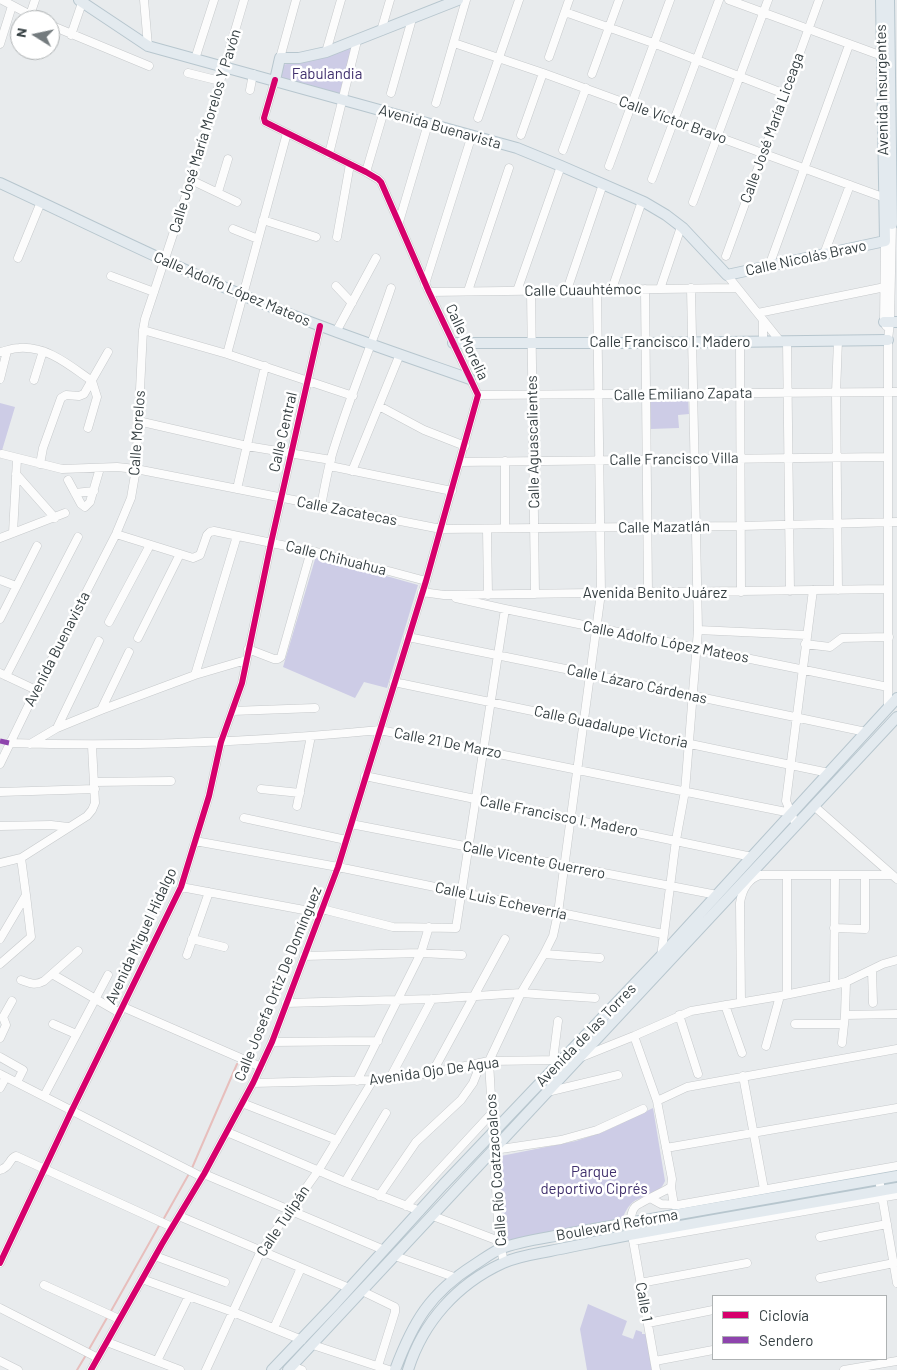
<!DOCTYPE html>
<meta charset="utf-8">
<style>
body{margin:0}
#map{position:relative;width:897px;height:1370px;overflow:hidden;background:#e8ebed;font-family:Barlow,sans-serif}
canvas{display:block}
.legend{position:absolute;left:712px;top:1295px;width:175px;height:65px;box-sizing:border-box;background:#fff;border:1px solid #aeb2b3;margin:0;padding:6px 9px;list-style:none;font-size:15px;color:#353f42}
.legend li{display:flex;align-items:center;gap:10px;height:25px}
.legend b{width:25px;border:1px solid #aeb2b3}
.north{position:absolute;left:10px;top:10px;width:50px;height:50px;box-sizing:border-box;background:#fff;border:1px solid #aeb2b3;border-radius:50%;rotate:280deg;font-size:14px;font-weight:700;line-height:20px;text-align:center;color:#353f42}
.north::after{content:'';display:block;margin:auto;width:18px;height:22px;background:#747b7e;clip-path:polygon(50% 0,100% 100%,50% 72%,0 100%)}
</style>
<div id="map">
<canvas width="897" height="1370"></canvas>
<ul class="legend">
<li><b style="height:6px;background:#d6006c"></b>Ciclovía</li>
<li><b style="height:6px;background:#8e44ad"></b>Sendero</li>
</ul>
<div class="north">N</div>
</div>
<script>
const c = document.querySelector('canvas').getContext('2d');
c.lineJoin = 'round';
function paint(path, color) { c.fillStyle = color; c.fill(path, 'evenodd'); }
function stroke(path, color, width, dash) { c.strokeStyle = color; c.lineWidth = width; c.lineCap = dash ? 'butt' : 'round'; c.setLineDash(dash || []); c.stroke(path); }
function write(font, color, halo, rows, align = 'center') {
  c.font = font + ' Barlow,sans-serif'; c.lineWidth = 5; c.setLineDash([]); c.textBaseline = 'middle'; c.strokeStyle = halo; c.fillStyle = color; for (const [text, x, y, turn = 0] of rows) {
    c.save(); c.translate(x, y); c.rotate((+turn || 0) * Math.PI / 180); c.textAlign = isNaN(turn) ? turn : align; if (halo) c.strokeText(text, 0, 0); c.fillText(text, 0, 0); c.restore();
  }
}
paint(new Path2D(`
 M353,46L339,96L277,79L281,65L305,61Z
 M688,399L689,414L678,415L679,428L650,429L649,401Z
 M0,403L15,407L0,457Z
 M316,556L418,585L387,688L364,682L355,698L283,667Z
 M653,1108L665,1181C659,1196 644,1194 633,1202C627,1207 625,1213 622,1219L505,1241L496,1157L576,1141L603,1132Z
 M588,1304L627,1321L622,1335L633,1339L636,1330L642,1332V1334H646L652,1370H587L580,1329Z`), '#cdcce6');
stroke(new Path2D(`
 M192,1168L237,1064
 M163,1220L190,1172
 M111,1311L160,1224
 M88,1351L108,1316
 M77,1370L86,1355`), '#e7bebc', 2);
const minor = new Path2D(`
 M2,0L40,20
 M144,0L148,46
 M729,0L885,57
 M565,12L653,43L785,94
 M30,15L35,0
 M50,25L149,66
 M381,31L390,0
 M71,35L83,0
 M454,43L543,73L888,199
 M0,44L12,6
 M326,52L341,0
 M549,57L569,0
 M280,58L296,0
 M195,59L214,0
 M188,73L220,81
 M592,74L619,0
 M250,90L253,74
 M391,93L412,19
 M436,103L466,0
 M478,118L519,0
 M521,135L543,73
 M563,150L586,88
 M329,154L357,41
 M609,166L670,0
 M366,172L384,111
 M652,179L719,0
 M191,180L237,202
 M218,192L228,159
 M693,202L768,0
 M263,220L316,237
 M399,222L428,124
 M233,229L258,239
 M337,237L350,164
 M885,241L884,322L886,326
 M824,254L850,185
 M726,256L819,0
 M18,258L41,202
 M769,266L849,45
 M727,275L780,341
 M111,276L154,292
 M425,284L472,135
 M336,286L352,303
 M612,289L642,201
 M645,289L648,593
 M660,289L681,227
 M531,290L535,594
 M567,290L603,184
 M468,291L509,168
 M517,291L561,166
 M429,292L736,288
 M758,313L885,287
 M763,320V342
 M143,330L227,354L353,396
 M336,332L376,258
 M787,341L790,591
 M740,342L741,592
 M0,352C6,351 13,348 19,348C48,346 70,366 92,381L97,397L88,428
 M227,354L287,133
 M0,379L7,351
 M34,380L43,351
 M478,395L897,392
 M379,406L424,430L465,446
 M138,421L247,446L331,460
 M2,454L62,469L117,467L136,469L441,529L741,526L897,522
 M505,461V528
 M460,462L887,457
 M40,464L43,448L61,398L66,395L79,396L84,394L108,352
 M330,466L452,491
 M352,471L400,354
 M16,474L55,518
 M68,480L81,504L85,507L90,502L100,468
 M237,489L265,366
 M75,493L94,491
 M321,506C324,490 327,474 331,458C348,400 372,345 391,288
 M487,529L488,595
 M13,533L17,459
 M116,534L193,558L200,555L207,535L210,532L214,531L325,554L426,581
 M0,538L65,513
 M0,580L16,586
 M838,590L836,393L838,340
 M422,592L444,595L888,589
 M456,598L505,609L888,687
 M0,619L37,546
 M109,622L150,545
 M698,630L806,635
 M408,637L590,674L866,732
 M138,638L180,554
 M805,644L830,647L842,638L889,637
 M248,649L274,659H278L281,657L311,551
 M0,673L36,690
 M195,675L237,536
 M6,676L78,537
 M394,682L829,773
 M888,708V340L890,322L892,224
 M101,710L129,652
 M232,711L315,708
 M57,728L99,641
 M9,743C133,747 256,742 380,730L791,813
 M30,744L57,728L101,710L195,675L246,660
 M0,764L36,690L116,534L131,498L136,469L143,330L145,319L191,180L244,0
 M365,776L752,857
 M94,782L171,781
 M261,789L300,793
 M0,792L95,789
 M297,806L311,736
 M814,806L897,879
 M244,818L346,840
 M351,824L717,895
 M796,825L786,801L813,590
 M0,826L51,825L68,827
 M195,841L338,867L663,934
 M0,863L21,858L87,816L92,810L95,803L92,746
 M181,887L320,913
 M322,909L393,927L456,928L505,609
 M834,928L865,929V875
 M0,939L26,895L21,858
 M192,939L224,947
 M544,954L600,958
 M187,955L209,892
 M304,956L421,953L462,955
 M661,957L676,840L685,791L698,630L691,288
 M0,964L31,937L26,895
 M872,970L873,1003
 M52,974L120,1013
 M21,980C30,983 35,986 44,981L78,951
 M834,985L835,875
 M787,994V875
 M741,1002L740,903C742,890 748,879 760,875H891
 M286,1003L432,999L521,993L595,998
 M725,1005L742,1053
 M123,1007L261,1067
 M679,1015L698,1074
 M845,1015L897,1014
 M53,1024L76,1034
 M795,1024H844
 M634,1036L657,1101L672,1179L671,1187L674,1205
 M0,1038L6,1025L3,1017L12,1001
 M272,1042L378,1041
 M842,1043L845,1015L846,982
 M766,1046L780,996
 M0,1057L23,1070L17,1082
 M553,1060L558,1021
 M432,1073L505,939
 M0,1074L202,1177
 M743,1076L764,1189
 M390,1078L432,999
 M357,1081L421,953L429,927
 M253,1083L373,1080L432,1073L489,1061L561,1060L579,1058L634,1036L691,1011L780,996L834,985L846,982L883,964L897,960
 M0,1088L6,1077
 M547,1092L618,1075
 M44,1096L108,975
 M657,1101L687,1087L897,1049
 M242,1103L337,1140
 M227,1132L345,1182L420,1211
 M666,1148L897,1108
 M494,1150L561,1140L597,1130L643,1109
 M0,1170C11,1167 8,1159 16,1156L172,1227
 M204,1174L384,1250
 M879,1179L897,1283
 M345,1182L386,1113
 M379,1196L416,1142L461,1100L473,1083L481,1063
 M652,1199L661,1204L678,1205L897,1166
 M406,1206L491,1114
 M179,1216L349,1288
 M433,1216L499,1241
 M820,1237L887,1224
 M633,1241L897,1195
 M155,1256L225,1282
 M395,1256L454,1277
 M504,1262L499,1241L489,1061L521,993L544,954L553,936L558,913L601,593L597,290
 M0,1263L72,1110L181,887L209,796L221,742L242,683L271,543L320,326
 M820,1278L894,1263
 M142,1279L233,1312L302,1340
 M640,1283L747,1263
 M44,1285L119,1319
 M362,1291L395,1307V1312L378,1366
 M0,1308L98,1358
 M648,1323L713,1310
 M274,1328L301,1268
 M107,1342L180,1370
 M313,1345L389,1370
 M0,1361L18,1370
 M157,1361L189,1296
 M655,1361L713,1350
 M292,1366L302,1370
 M91,1370L162,1244L204,1174L253,1083L272,1042L338,867L426,581L478,395L429,292L381,182L378,179L366,172L265,122L264,118L275,80
 M206,1370L261,1251L318,1171L373,1080
 M656,1370L630,1223C631,1218 631,1211 635,1207C637,1204 665,1191 671,1187
 M844,1370L897,1361`);
const major = new Path2D(`
 M79,0L148,46L517,148L561,166L644,202L666,215L683,228L727,275L885,241L881,0
 M889,0L892,224
 M275,80L280,58H299L326,52L458,0
 M0,183C80,220 160,260 242,295C316,326 393,352 470,379
 M884,322H897
 M453,343H645L888,340
 M272,1370L335,1304L443,1185L661,956L897,698
 M288,1370L897,717
 M395,1370C413,1322 430,1293 474,1265C482,1260 491,1253 500,1249C522,1240 548,1238 571,1233L897,1176
 M408,1370C423,1322 457,1284 503,1263C518,1256 535,1254 550,1251C571,1247 593,1242 614,1238C708,1220 803,1205 897,1188`);
stroke(minor, '#c6c9cb', 9);
stroke(major, '#b7c6ce', 12);
stroke(minor, '#fcfcfc', 8);
stroke(major, '#e3eaef', 10);
stroke(new Path2D(`
 M0,741L9,743`), '#8e44ad', 5, [10, 5]);
stroke(new Path2D(`
 M0,1263L72,1110L181,887L209,796L221,742L242,683L271,543L320,326
 M91,1370L162,1244L204,1174L253,1083L272,1042L338,867L426,581L478,395L429,292L381,182L378,179L366,172L265,122L264,118L275,80`), '#d6006c', 6);
write('15px', '#40306d', '#fff', [
 ["Fabulandia",327,74],
 ["Parque",594,1172],
 ["deportivo Ciprés",594,1189]
]);
write('15px', '#353f42', '#fff', [
 ["Avenida Insurgentes",882,90,-91],
 ["Calle Víctor Bravo",673,120,20],
 ["Avenida Buenavista",440,127,16],
 ["Calle José María Liceaga",772,128,-70],
 ["Calle José María Morelos Y Pavón",205,131,-73],
 ["Calle Nicolás Bravo",806,258,-12],
 ["Calle Adolfo López Mateos",232,289,23],
 ["Calle Cuauhtémoc",583,290,-1],
 ["Calle Morelia",467,342,65],
 ["Calle Francisco I. Madero",670,342],
 ["Calle Emiliano Zapata",683,394,-1],
 ["Calle Central",283,432,-77],
 ["Calle Morelos",137,433,-86],
 ["Calle Aguascalientes",533,442,-91],
 ["Calle Francisco Villa",674,459,-1],
 ["Calle Zacatecas",347,511,11],
 ["Calle Mazatlán",664,527,-1],
 ["Calle Chihuahua",336,558,14],
 ["Avenida Benito Juárez",655,593],
 ["Calle Adolfo López Mateos",666,642,11],
 ["Avenida Buenavista",57,649,-63],
 ["Calle Lázaro Cárdenas",637,684,12],
 ["Calle Guadalupe Victoria",611,727,12],
 ["Calle 21 De Marzo",448,743,11],
 ["Calle Francisco I. Madero",559,816,11],
 ["Calle Vicente Guerrero",534,860,11],
 ["Calle Luis Echeverría",501,901,12],
 ["Avenida Miguel Hidalgo",141,936,-65],
 ["Calle Josefa Ortiz De Domínguez",278,984,-68],
 ["Avenida de las Torres",586,1035,-46],
 ["Avenida Ojo De Agua",434,1071,-8],
 ["Calle Río Coatzacoalcos",496,1170,-94],
 ["Calle Tulipán",283,1221,-56],
 ["Boulevard Reforma",617,1225,-10],
 ["Calle 1",644,1302,80]
]);
</script>
